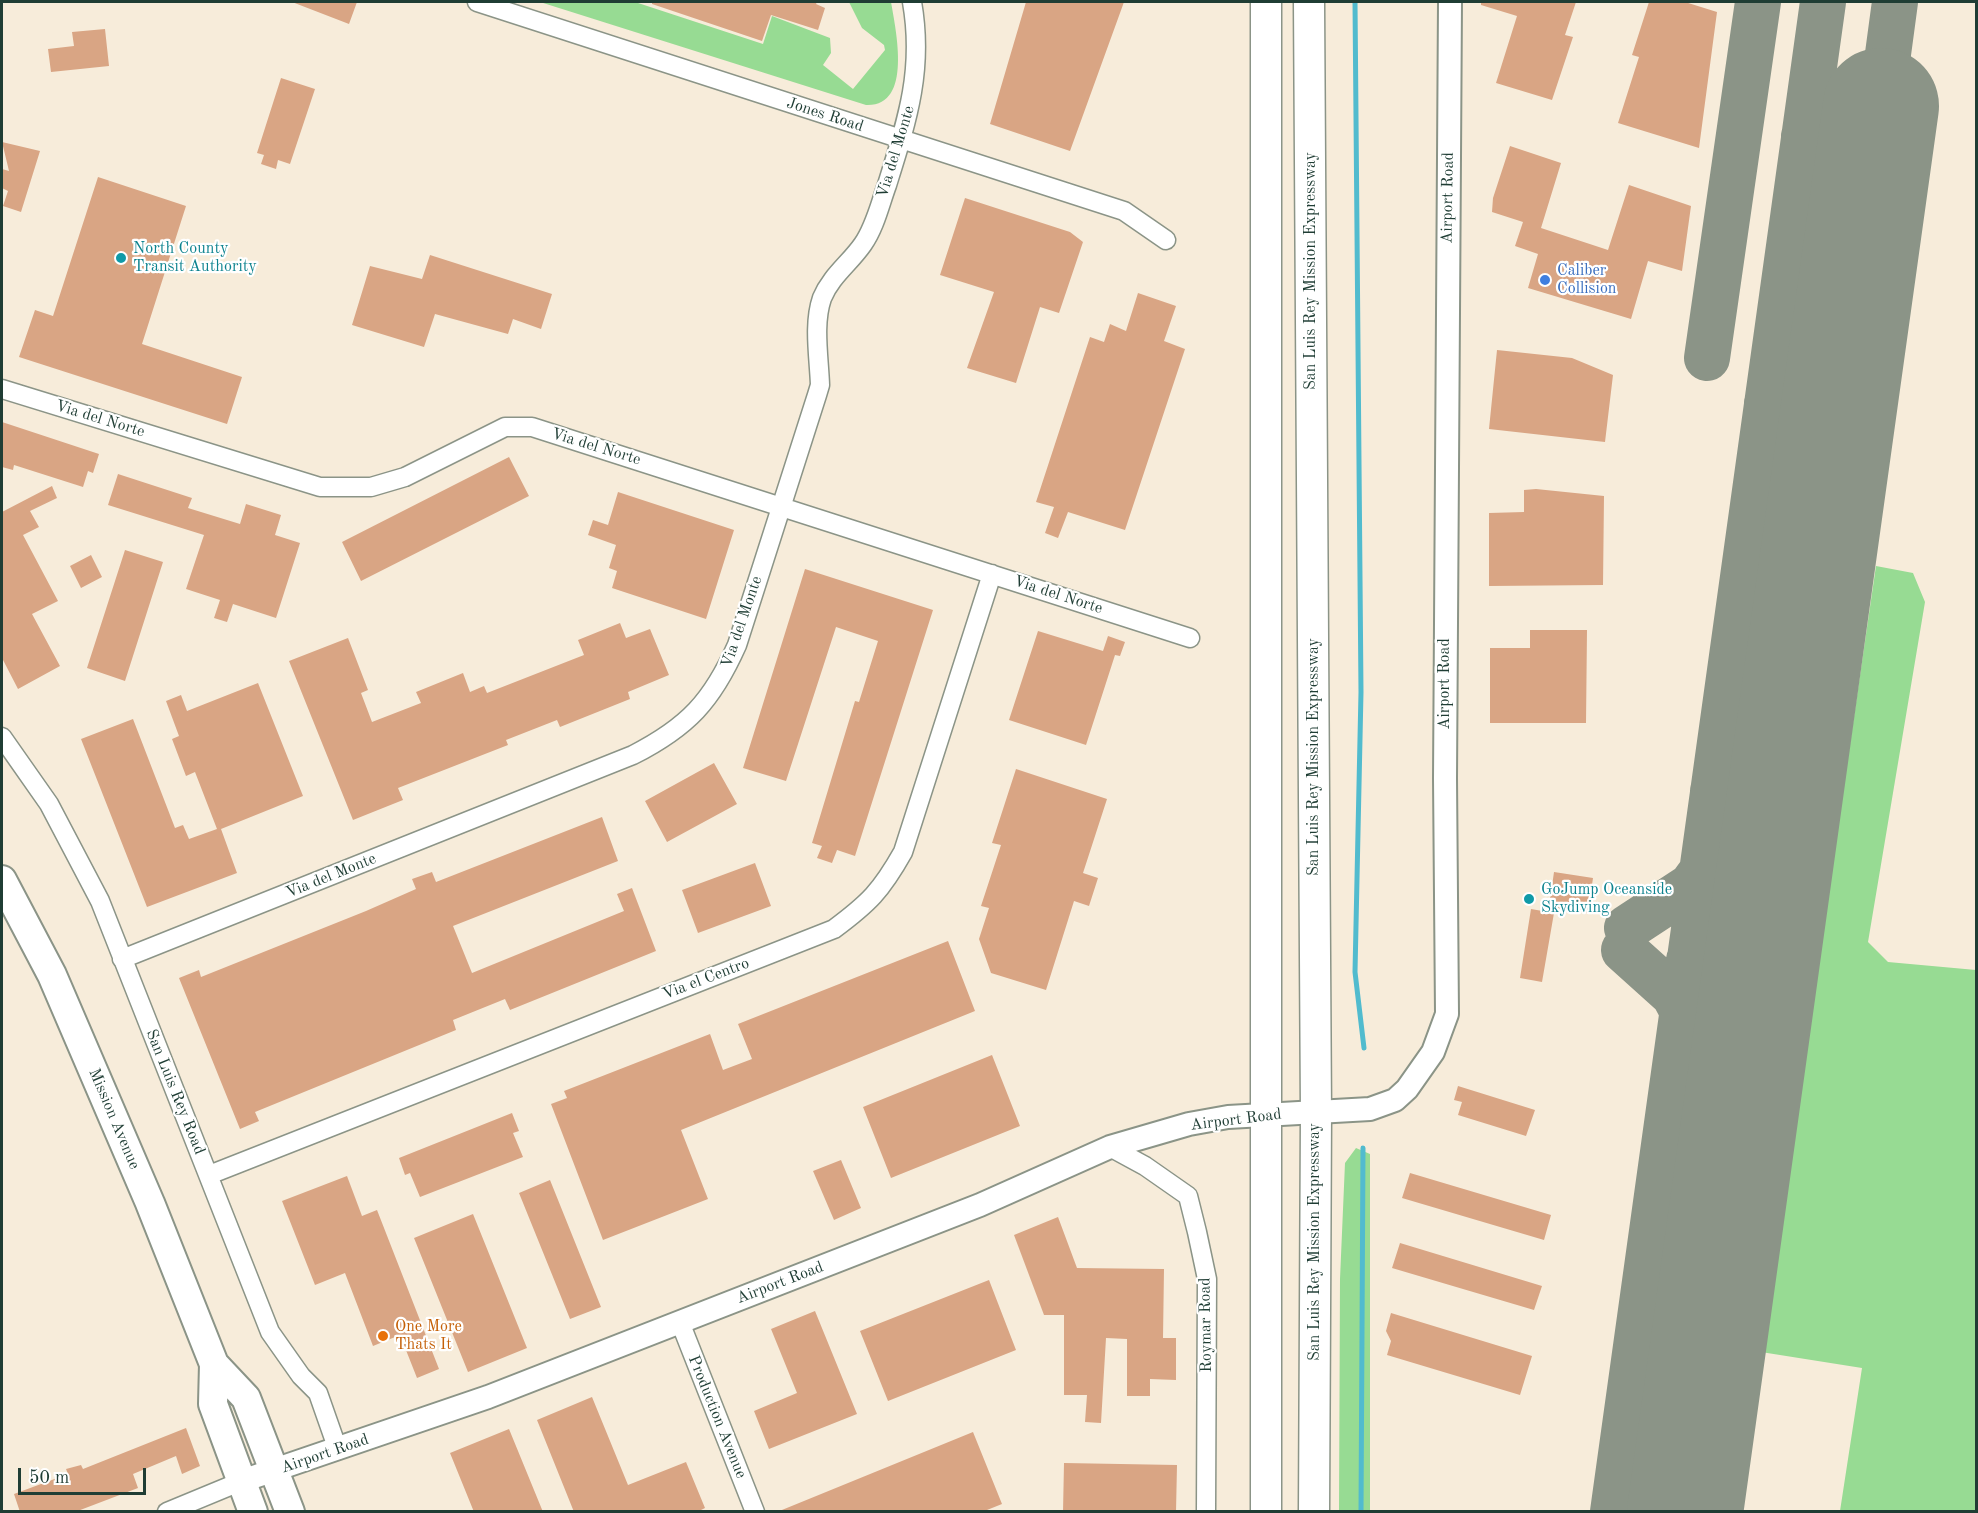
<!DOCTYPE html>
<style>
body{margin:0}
#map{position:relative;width:1978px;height:1513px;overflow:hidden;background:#f7ecda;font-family:"Old Standard TT",serif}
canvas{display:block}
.frame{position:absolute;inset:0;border:3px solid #1f3d34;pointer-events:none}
.scale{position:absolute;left:18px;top:1468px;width:128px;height:27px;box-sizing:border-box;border:3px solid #1f3d34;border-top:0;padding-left:8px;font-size:18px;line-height:21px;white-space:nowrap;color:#1f3d34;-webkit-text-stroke:4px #fff;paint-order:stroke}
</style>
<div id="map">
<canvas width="1978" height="1513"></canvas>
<div class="frame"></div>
<div class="scale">50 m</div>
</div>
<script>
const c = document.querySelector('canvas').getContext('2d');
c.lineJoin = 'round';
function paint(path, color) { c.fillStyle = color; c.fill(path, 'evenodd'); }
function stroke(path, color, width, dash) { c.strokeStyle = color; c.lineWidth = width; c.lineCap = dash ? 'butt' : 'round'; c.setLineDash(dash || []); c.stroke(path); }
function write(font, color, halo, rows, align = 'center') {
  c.font = font + ' "Old Standard TT",serif'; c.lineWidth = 4.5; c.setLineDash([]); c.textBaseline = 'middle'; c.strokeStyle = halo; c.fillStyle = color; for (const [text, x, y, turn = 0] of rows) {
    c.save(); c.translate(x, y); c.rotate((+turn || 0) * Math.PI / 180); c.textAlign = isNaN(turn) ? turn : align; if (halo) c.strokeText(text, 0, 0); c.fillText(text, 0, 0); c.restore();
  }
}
paint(new Path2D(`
 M540,2H635L763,44L772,16L830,38L831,53L823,65L853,89L885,50L884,45L862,28L849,2H891C896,31 913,107 866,105Z
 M1876,566L1913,573L1925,602L1868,942L1888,962L1976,970V1511H1840L1862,1368L1761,1352Z
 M1356,1148L1370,1154V1511L1339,1512L1340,1279L1345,1163Z`), '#97db93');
stroke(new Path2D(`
 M1355,2L1361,692L1355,972L1364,1048
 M1361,1512L1363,1148`), '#51bbce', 5);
stroke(new Path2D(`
 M1881,106L1895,2
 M1804,136C1816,177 1852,147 1866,201
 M1707,358L1758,2
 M1767,403C1769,411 1770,418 1777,424C1790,434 1818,439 1829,424C1833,419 1835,412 1837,407
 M1713,791C1716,815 1748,828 1769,813C1779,806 1782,794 1786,784
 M1724,818C1755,810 1768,832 1775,857
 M1627,928L1691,886L1702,871
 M1624,950L1674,995L1682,1010
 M1689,960C1715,992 1735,1014 1748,1053
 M1613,1512L1823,2`), '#8b9487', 46);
stroke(new Path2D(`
 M1685,1512L1881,106`), '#8b9487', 116);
paint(new Path2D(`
 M292,2H357L349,24Z
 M652,2H817L816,4L825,8L818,30L771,15L762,41L652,4Z
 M1026,2H1124L1070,151L990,124Z
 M1481,2H1576L1565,35L1573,37L1552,100L1496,83L1517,16L1481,5Z
 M1649,2H1685L1717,12L1699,148L1618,123L1639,57L1632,55Z
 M105,29L109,66L51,72L48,49L74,46L72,32Z
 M281,78L315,89L290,164L278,160L276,169L261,164L264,155L257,153Z
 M2,142L40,151L21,212L3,206L8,191L2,188V169L9,171Z
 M1510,146L1561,163L1541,228L1608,250L1629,185L1691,206L1682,271L1648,261L1631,319L1528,288L1538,254L1515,246L1523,222L1492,212L1493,198Z
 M98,177L186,206L142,344L242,377L227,424L19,357L35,310L53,316Z
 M965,198L1070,232L1083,242L1059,313L1040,307L1016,383L967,368L994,292L940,275Z
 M430,255L552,294L541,329L513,319L508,334L435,314L424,347L352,325L370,266L422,279Z
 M1138,293L1176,306L1164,341L1185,349L1125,530L1068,512L1058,538L1045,533L1054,507L1036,502L1090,337L1104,342L1110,324L1126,331Z
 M1497,350L1572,358L1613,375L1605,442L1489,429Z
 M2,422L99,454L93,473L88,471L83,487L14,465L13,470L2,467Z
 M509,457L529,496L361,581L342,542Z
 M118,474L192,498L188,508L240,524L246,504L281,515L275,535L300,543L276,618L233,604L227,622L214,618L220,600L186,589L204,535L108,505Z
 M52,486L57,498L30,511L39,527L23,535L58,601L32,614L60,666L18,689L2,658V512Z
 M1536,489L1604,496L1603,585L1489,586V513L1524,512V490Z
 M618,492L734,530L706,619L612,588L617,571L609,568L616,545L588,535L593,520L608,525Z
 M125,550L163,562L125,681L87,668Z
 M91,555L102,577L81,588L70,566Z
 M805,569L933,610L855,856L837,850L832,863L817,858L822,846L812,843L855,701L859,702L878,641L836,627L786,781L743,768Z
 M620,623L626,638L650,629L669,675L628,692L630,699L560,727L557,720L506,740L508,745L398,788L403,800L353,820L289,661L348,638L368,690L361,693L372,722L421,703L416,692L463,673L470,692L484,686L487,693L584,655L578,640Z
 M1530,630H1587L1586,723H1490V648H1530Z
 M1038,631L1103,651L1108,636L1125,642L1120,656L1115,655L1086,745L1009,720Z
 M258,683L303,796L221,829L237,873L147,907L81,739L133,719L175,828L183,825L189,839L217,829L195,772L186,776L172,739L179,736L166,701L181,695L187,711Z
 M714,763L737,804L667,842L645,801Z
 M1016,769L1107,799L1083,873L1098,878L1089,906L1074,901L1046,990L991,973L979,939L989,908L981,906L1001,845L992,843Z
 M602,817L618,861L453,926L472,973L624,911L617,894L632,888L656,951L510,1010L505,999L453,1020L456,1030L255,1112L259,1121L240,1129L179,978L199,970L201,977L366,911L416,889L412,879L432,872L436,882Z
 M755,863L771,906L698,933L682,890Z
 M1554,872L1593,878L1588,913L1549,907Z
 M1531,909L1554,913L1542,982L1520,978Z
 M948,941L975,1011L681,1130L708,1199L603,1240L551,1104L567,1098L564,1091L710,1034L723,1070L752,1059L738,1024Z
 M992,1055L1020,1126L891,1178L863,1107Z
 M1458,1086L1535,1110L1526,1136L1458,1115L1462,1102L1454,1100Z
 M512,1113L519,1131L513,1133L523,1157L420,1197L410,1173L405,1175L399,1158Z
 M841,1160L861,1208L834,1220L813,1171Z
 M1410,1173L1551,1215L1544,1240L1402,1198Z
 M347,1176L362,1216L377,1210L439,1369L417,1378L400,1335L373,1346L345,1273L315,1285L282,1201Z
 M550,1180L601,1307L570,1319L519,1193Z
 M473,1214L527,1348L468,1372L414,1238Z
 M1058,1217L1077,1268L1164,1269L1163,1338H1176V1380L1150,1379V1396H1127V1339L1106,1338L1101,1423L1085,1422L1087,1395H1064V1315H1044L1014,1235Z
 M1400,1243L1542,1286L1534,1310L1392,1268Z
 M989,1280L1016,1350L888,1401L860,1331Z
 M815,1311L857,1414L769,1449L754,1411L797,1393L771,1329Z
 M1391,1313L1532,1356L1520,1395L1387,1355L1391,1341L1386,1331Z
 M592,1397L628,1485L686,1462L705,1508L697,1512H574L537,1420Z
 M186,1428L200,1466L182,1474L176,1456L133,1474L138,1488L75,1512H20L14,1494L68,1474L66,1469L81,1465L83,1469Z
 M509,1429L543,1512H474L450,1453Z
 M973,1432L1002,1504L982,1512H777Z
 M1064,1463L1177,1465L1176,1512H1063Z`), '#d9a584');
const minor = new Path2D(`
 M477,2L1124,211L1166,240
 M2,389L320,487H371L405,477L505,427H532L1190,638
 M2,737L49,804L100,901L270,1332L301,1376L318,1393L338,1450
 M122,959L633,755C688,727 712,701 737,645L817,395L820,385C819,357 813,324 822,298C831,276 850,263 863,244C875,227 880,204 887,185C907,121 924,70 912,2
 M1110,1147L1145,1166L1188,1196L1197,1232L1207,1279L1206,1512
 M209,1175L834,929C869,903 881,891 903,852L992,574
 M680,1322L755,1512
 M167,1512L242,1481`);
const tertiary = new Path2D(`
 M242,1481L488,1397L980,1205L1110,1147L1189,1124L1228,1117L1370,1109L1395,1100L1407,1089L1433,1052L1447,1014L1445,778L1450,2`);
const primary = new Path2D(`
 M2,880L52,975L150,1203L214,1364L246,1398L290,1512
 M214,1364L213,1404L253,1512`);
const trunk = new Path2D(`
 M1309,2L1316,1113L1314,1512
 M1266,1512V2`);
stroke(minor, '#8b9487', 21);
stroke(tertiary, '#8b9487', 26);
stroke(primary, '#8b9487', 32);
stroke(trunk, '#8b9487', 33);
stroke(minor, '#fff', 18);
stroke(tertiary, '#fff', 22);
stroke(primary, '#fff', 28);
stroke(trunk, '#fff', 30);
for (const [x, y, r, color] of [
 [121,258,6,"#0f9aa8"],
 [1545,280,6,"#3f7fe0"],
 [1529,899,6,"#0f9aa8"],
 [383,1336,6,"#e8710a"]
]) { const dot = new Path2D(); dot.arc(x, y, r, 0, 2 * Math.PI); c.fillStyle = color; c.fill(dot); stroke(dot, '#fff', 2); }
write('16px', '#1f3d34', '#fff', [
 ["Jones Road",825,115,18],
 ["Via del Monte",896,152,-73],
 ["Airport Road",1448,198,-89],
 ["San Luis Rey Mission Expressway",1311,271,-90],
 ["Via del Norte",100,419,17],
 ["Via del Norte",596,447,17],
 ["Via del Norte",1058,595,18],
 ["Via del Monte",742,622,-71],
 ["Airport Road",1445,684,-90],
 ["San Luis Rey Mission Expressway",1314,757,-90],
 ["Via del Monte",331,876,-22],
 ["Via el Centro",706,979,-21],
 ["San Luis Rey Road",175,1092,68],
 ["Mission Avenue",114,1119,67],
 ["Airport Road",1236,1120,-7],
 ["San Luis Rey Mission Expressway",1315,1242,-90],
 ["Airport Road",780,1283,-21],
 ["Roymar Road",1206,1325,-91],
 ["Production Avenue",717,1417,68],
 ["Airport Road",325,1454,-19]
]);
write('16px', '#0d838f', '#fff', [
 ["North County",133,249],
 ["Transit Authority",133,267],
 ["GoJump Oceanside",1541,890],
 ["Skydiving",1541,908]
], 'left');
write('16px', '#366cbe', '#fff', [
 ["Caliber",1557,271],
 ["Collision",1557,289]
], 'left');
write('16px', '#c56008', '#fff', [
 ["One More",395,1327],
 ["Thats It",395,1345]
], 'left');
</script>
